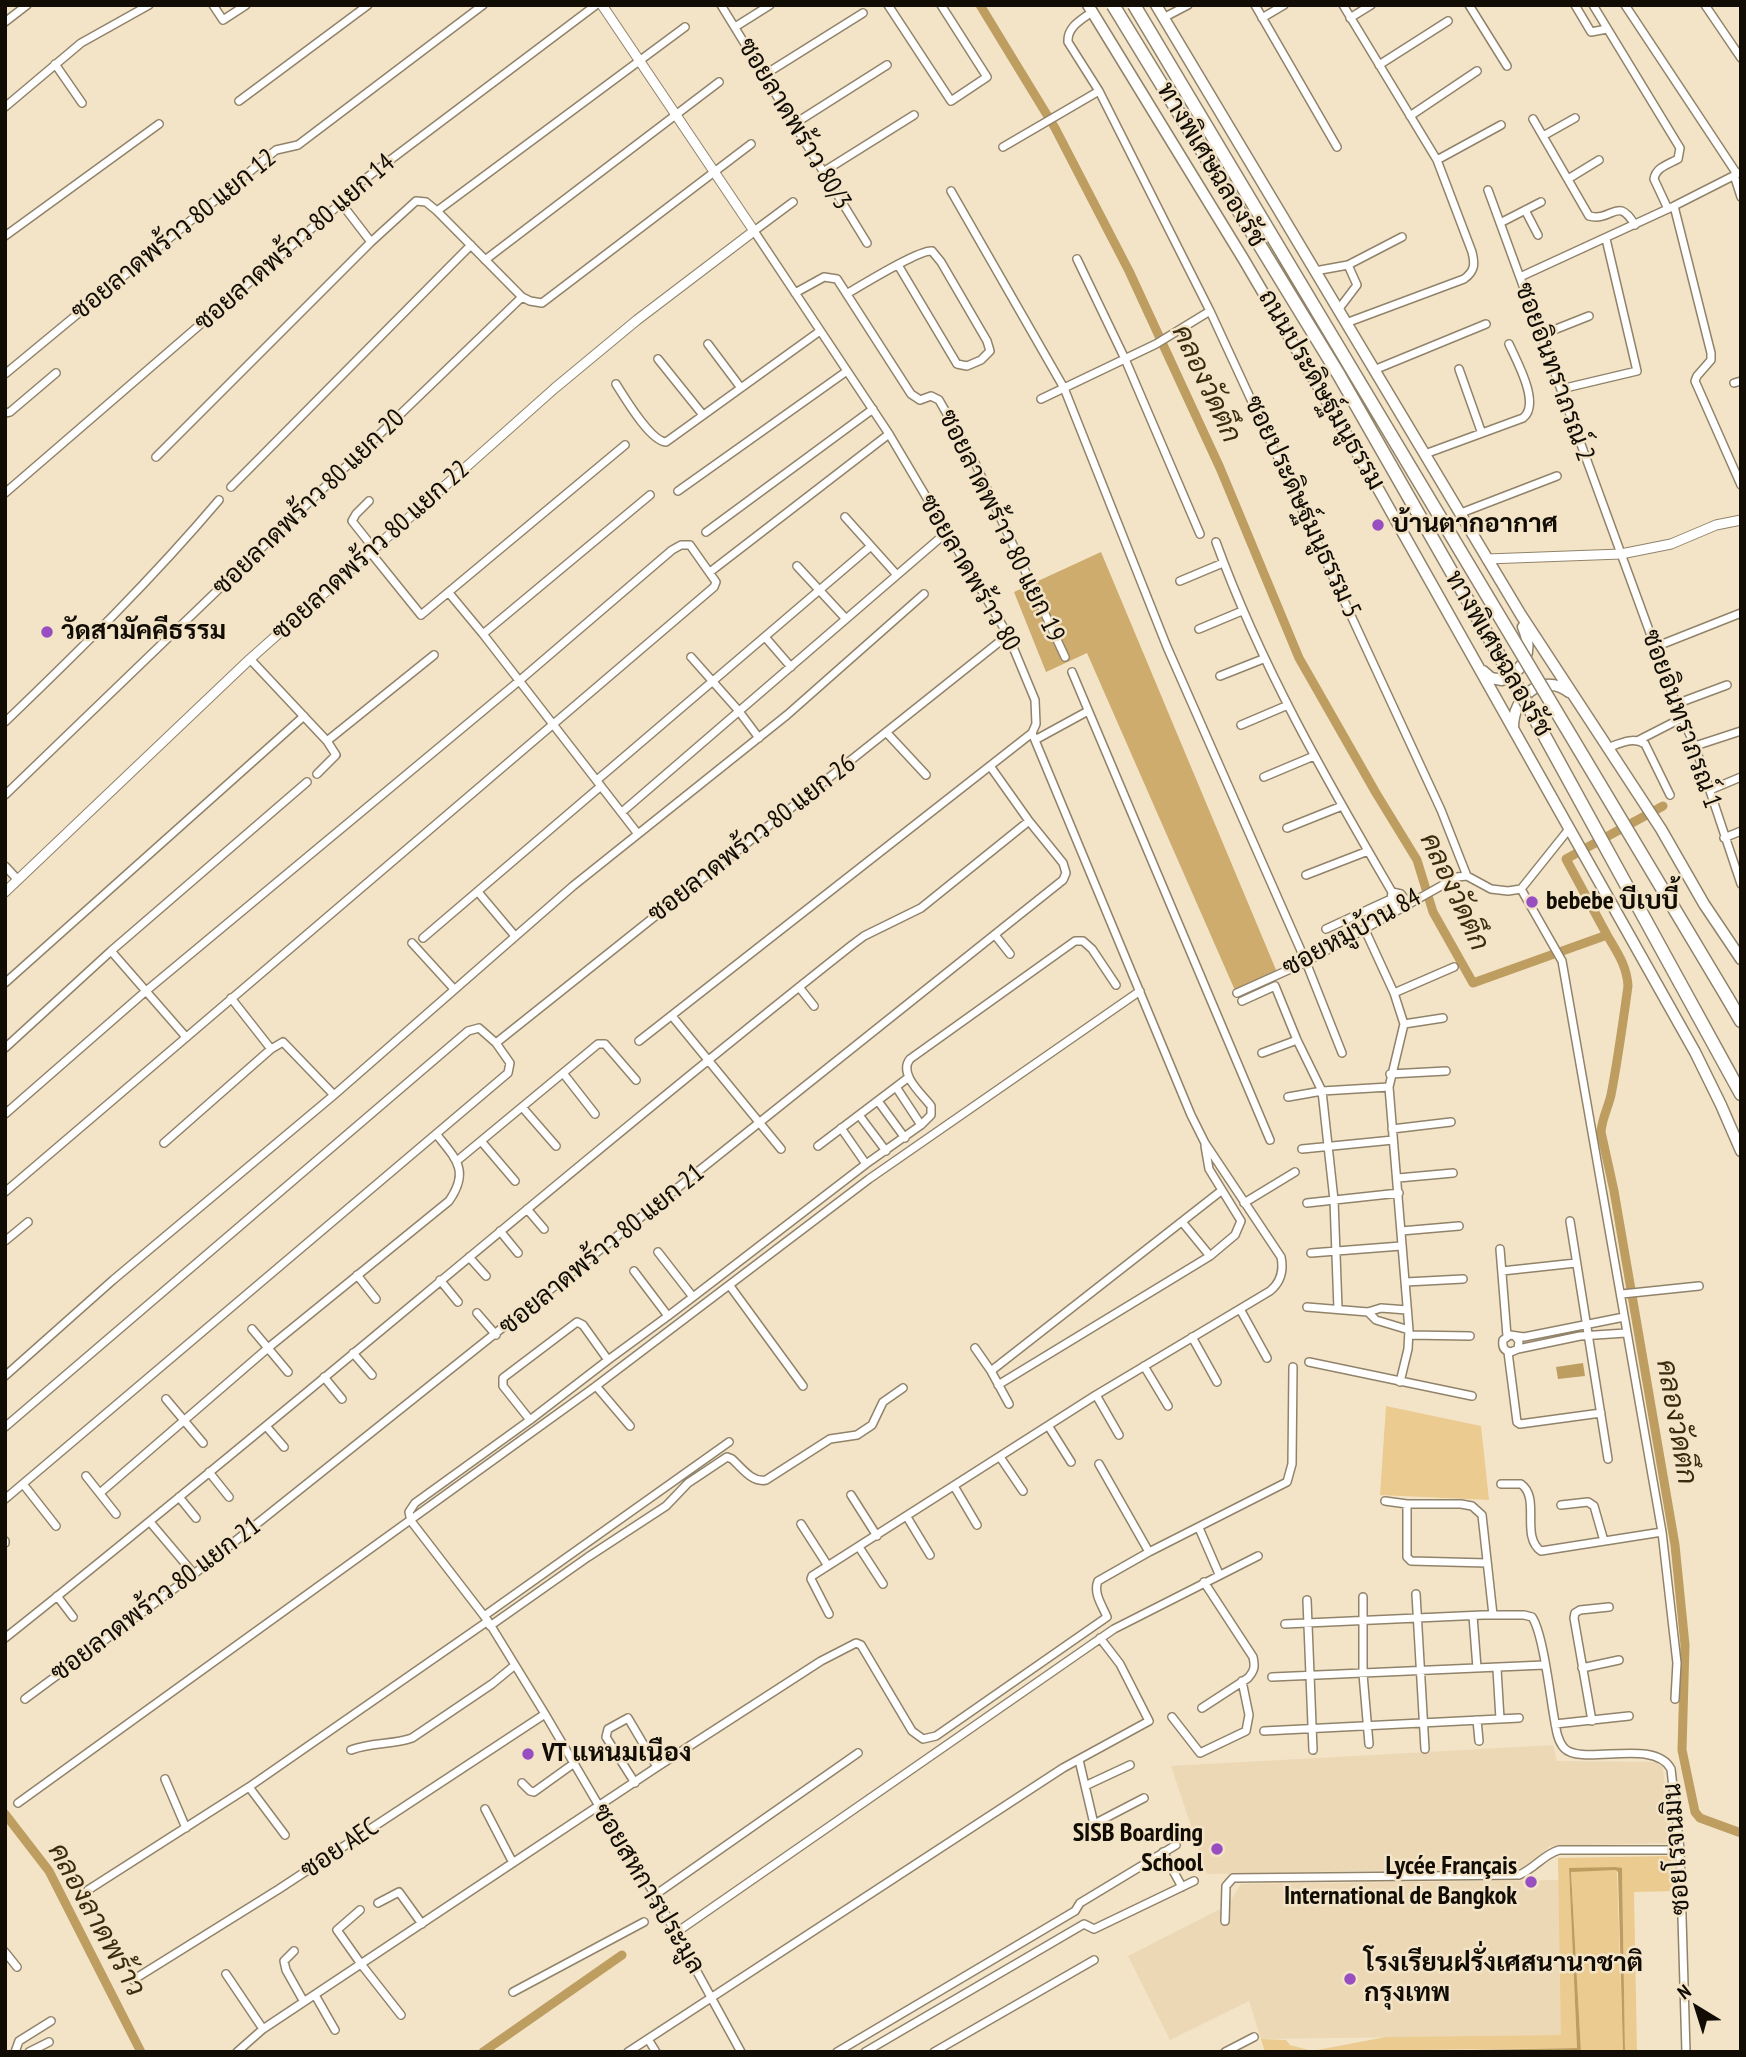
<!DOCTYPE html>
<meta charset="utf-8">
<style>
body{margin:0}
#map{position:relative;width:1746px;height:2057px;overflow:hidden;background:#f3e4c8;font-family:"PT Sans Narrow",sans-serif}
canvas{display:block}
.frame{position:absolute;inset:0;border:7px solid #120d04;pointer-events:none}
.north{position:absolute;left:1662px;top:1973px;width:70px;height:70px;-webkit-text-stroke:5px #f3e4c8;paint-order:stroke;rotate:322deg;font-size:19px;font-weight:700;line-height:28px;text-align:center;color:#120d04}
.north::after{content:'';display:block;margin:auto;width:24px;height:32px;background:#120d04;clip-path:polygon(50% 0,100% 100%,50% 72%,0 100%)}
</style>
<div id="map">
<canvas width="1746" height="2057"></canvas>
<div class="frame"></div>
<div class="north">N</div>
</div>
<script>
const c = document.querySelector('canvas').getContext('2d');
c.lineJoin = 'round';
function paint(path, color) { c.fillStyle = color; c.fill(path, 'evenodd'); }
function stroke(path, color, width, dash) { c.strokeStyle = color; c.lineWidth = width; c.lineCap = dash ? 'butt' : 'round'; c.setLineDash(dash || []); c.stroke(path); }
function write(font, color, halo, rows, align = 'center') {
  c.font = font + ' "PT Sans Narrow",Sarabun,sans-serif'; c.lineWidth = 5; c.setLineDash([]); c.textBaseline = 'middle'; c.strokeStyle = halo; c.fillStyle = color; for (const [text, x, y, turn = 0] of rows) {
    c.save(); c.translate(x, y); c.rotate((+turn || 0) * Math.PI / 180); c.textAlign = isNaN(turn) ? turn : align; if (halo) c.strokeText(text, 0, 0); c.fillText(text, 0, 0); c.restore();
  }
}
paint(new Path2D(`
 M1553,1745L1557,1761L1662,1762L1672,1843L1550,1846L1526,1868L1207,1874L1171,1766Z
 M1559,1880L1562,2035L1261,2039L1249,2001L1170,2040L1128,1956L1228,1905L1241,1884Z`), '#ecd8b5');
paint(new Path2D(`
 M1386,1406L1481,1426L1489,1500L1380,1495Z
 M1671,1856L1674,1891L1634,1892L1637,2052H1625L1622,1869L1615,1867L1569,1869L1577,2048L1265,2052L1261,2039L1286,2040L1290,2045L1312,2051L1386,2037L1561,2035L1558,1858Z
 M1617,1870L1623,2052H1581L1571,1871Z`), '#ebcb8f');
paint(new Path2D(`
 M1101,552L1279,977L1237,995L1087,653L1046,672L1014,592Z`), '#ceac6e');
paint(new Path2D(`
 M1583,1363L1585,1376L1558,1379L1556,1367Z
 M1615,1867L1622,1868L1625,2052H1623L1618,1872L1616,1870L1571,1872L1581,2052H1368L1577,2048L1569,1868Z`), '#be9d60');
stroke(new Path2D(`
 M980,5L1055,128L1129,271L1220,468L1299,658L1376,793L1417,860L1433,912L1473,983L1607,935C1617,952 1627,966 1628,986C1623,1022 1618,1059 1611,1095C1608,1108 1602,1118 1601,1132L1614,1191L1675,1545L1685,1645L1682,1750L1695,1812L1700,1818L1741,1833
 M1607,935L1566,859L1663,806
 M5,1814L49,1871L141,2052
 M483,2052L622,1955`), '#be9d60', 9);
const minor = new Path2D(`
 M213,5L223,20L246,5
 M721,5L867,243
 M888,5L951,101L987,77L941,5
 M1255,5L1337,147
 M1343,5L1437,160L1472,252C1475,264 1475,271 1464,279L1346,323
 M1469,5L1507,66
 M1575,5L1591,32L1607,29
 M1593,5L1680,148L1678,159C1669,164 1656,167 1654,179L1668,209
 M1625,5L1737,174
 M1705,5L1741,58
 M1092,12C1081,20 1067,27 1068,42L1099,91
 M1163,18L1188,5
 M1262,18L1284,5
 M1350,18L1371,5
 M5,22L27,5
 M735,27L770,5
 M55,64L82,103
 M1379,65L1448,21
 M764,75L863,13
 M239,101L368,5
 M5,107L81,43L149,5
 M1410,116L1477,71
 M1533,119L1589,216C1613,222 1617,195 1635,225
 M794,124L887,65
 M1543,136L1575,118
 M1003,147L1099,91L1210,311L1441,810L1467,876L1491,889L1508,891L1521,889
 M1437,160L1501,125
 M823,172L914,115
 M1741,172L1674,206L1711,353V360L1697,376L1695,381L1741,485
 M1734,175L1741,197
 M1568,179L1599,160
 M1488,190L1676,704L1695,746L1741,884
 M951,191L1064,388L1167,647L1306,962L1342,1053
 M341,203L371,242
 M1525,210L1538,235
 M437,211L685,27
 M1500,223L1541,202
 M5,236L159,124
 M1077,259L1125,359L1200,534
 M485,260L719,82
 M1348,265L1402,237
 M1315,271L1348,265L1357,285L1338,310
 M1520,277L1672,207
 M795,293L824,277L837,279L911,394L920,400L931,396L939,400L975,463L1065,657
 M848,293C862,285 920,249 932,251L941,262L987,341L990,351L981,360L967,366L957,364L898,265
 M1541,335L1589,316
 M708,344L741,388
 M658,359L703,415
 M1459,369L1481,431
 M1374,370L1486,324
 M5,374L276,150L298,145L483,5
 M1734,383L1741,381
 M616,384C625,398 650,441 666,442L820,331
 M1561,389L1637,371L1606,239
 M1041,399L1156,344L1210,311
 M5,413L10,412L56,373
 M1425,454L1523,418C1541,404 1517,362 1509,344
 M156,457L371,242L416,201L426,202L437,211L522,297L530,301L542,303L751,144
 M231,487L471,245
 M678,491L847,371
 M5,493L341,203L353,188L596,5
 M369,501L356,514L352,521L375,550
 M1461,513L1557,476
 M845,517L897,575
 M706,532L873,409
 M1216,542C1261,666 1326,779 1392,892L1391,899L1396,911
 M371,553L421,615L625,445
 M797,566L846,619
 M710,572L889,434
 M1180,581L1223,563
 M449,593L483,634L638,834
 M1199,629L1242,611
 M483,634L650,495
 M765,637L791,667
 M1655,647L1741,613
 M691,657L738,710L759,738
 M250,659L327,741L336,755L317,774
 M1072,672L1270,1140
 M1220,676L1263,659
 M1676,704L1727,685
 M5,722C80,650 152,579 219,500
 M1241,725L1288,705
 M886,732L926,775
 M1035,740L1088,711
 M1639,740L1682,718
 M327,741L434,655
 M1695,746L1741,731
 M1607,748C1619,744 1633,736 1645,744L1670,795
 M1264,777L1314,756
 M597,780L871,546
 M1710,790L1741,777
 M5,795L522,297
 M622,812L947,532
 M1287,828L1342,806
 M1569,829L1521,889L1562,961L1662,1532L1677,1663L1675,1699
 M1724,838L1741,831
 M5,866L18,880
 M1306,875L1368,851
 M478,892L515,936
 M1392,892L1401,894L1408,903
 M1326,929L1391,899
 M1365,930L1394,993L1404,1024L1389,1087L1409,1330L1408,1349L1400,1382
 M995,935L1010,954
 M423,938L601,786
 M412,943L454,989
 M111,951L186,1037
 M5,983L304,716
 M799,987L814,1006
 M1237,993L1306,962L1457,877L1467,876
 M1394,993L1454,967
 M231,998L271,1049
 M1242,1001L1275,986L1297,1040L1322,1091L1334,1200L1338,1309
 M672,1016L781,1149
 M1404,1024L1443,1018
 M639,1041L1032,733L1036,724L1035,700L1008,635L889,434L754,231L793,202
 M496,1043L1008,635
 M5,1048L111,951L307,782
 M1262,1053L1297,1040
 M563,1073L595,1114
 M1390,1074L1446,1071
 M896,1087L921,1125
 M1288,1097L1322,1091L1389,1087
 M878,1101L905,1138
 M522,1107L556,1146
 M5,1114L146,991L519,681L672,550L681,545H690L716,582L714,587L5,1192
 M859,1115L886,1151
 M841,1128L866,1164
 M1392,1129L1451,1122
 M481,1141L515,1181
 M164,1143L271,1049L283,1042L334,1095
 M818,1146L909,1077
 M1302,1149L1393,1140
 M458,1160L598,1044H605L636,1080
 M1398,1178L1453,1173
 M1244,1203L1295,1172
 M1307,1203L1399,1193
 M527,1209L544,1229
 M1570,1221L1608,1459
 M1183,1223L1210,1256
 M500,1231L518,1253
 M1401,1231L1459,1226
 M5,1241L28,1222
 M1500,1249L1507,1336
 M658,1252L693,1297L668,1316
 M1311,1253L1401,1246
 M469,1257L486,1276
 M634,1271L668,1316L608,1360L583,1325L577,1322L503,1378V1386L530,1420L415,1503L409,1512L411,1521L488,1621L545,1714L599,1806L655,1895L741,2052
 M1502,1271L1576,1263
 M357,1275L376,1299
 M440,1280L458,1302
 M1406,1282L1463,1279
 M730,1286L803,1386
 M1622,1294L1699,1286
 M693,1297L866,1164L921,1125L931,1115V1106C922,1094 898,1074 910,1059L1075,941H1083L1092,949L1116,985
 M1307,1307L1368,1312L1381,1308L1407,1310
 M1240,1309L1267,1358
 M1368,1312L1376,1320L1409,1330
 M477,1313L496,1335
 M252,1329L288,1372
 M1409,1335L1470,1336
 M1515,1336L1519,1341L1518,1349L1511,1352C1504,1351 1502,1347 1503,1340L1510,1335L1524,1337L1624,1317
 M1192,1337L1217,1382
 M975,1348L991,1371
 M1518,1349L1580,1336L1626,1333
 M1508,1352L1517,1422L1520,1424L1601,1413
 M353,1353L372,1375
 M1309,1362L1472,1396
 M1144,1366L1168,1406
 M5,1376L113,1280L334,1095L573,886L787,715L924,594
 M324,1377L342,1399
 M998,1385L1210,1256L1235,1235L1241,1221L1209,1169L1205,1146
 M596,1386L630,1426
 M1096,1395L1119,1435
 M166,1399L203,1443
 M1009,1404L991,1371L1221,1191
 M530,1420L608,1360
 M266,1426L284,1447
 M5,1427L468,1031L479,1028L496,1043L510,1063L508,1073L5,1499
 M1049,1427L1071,1462
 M1000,1457L1023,1491
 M1099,1464L1149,1552
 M209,1472L229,1497
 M86,1476L116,1514
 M23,1484L56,1526
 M1501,1484H1521C1541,1498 1520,1536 1541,1551L1662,1532
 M954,1486L977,1525
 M100,1493L268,1348L449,1201C470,1171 456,1159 437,1135
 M851,1495L877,1536
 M179,1497L196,1518
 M1385,1501L1407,1504H1461L1472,1506L1482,1515L1493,1615
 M1407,1504V1557L1411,1561L1487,1563
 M1561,1505L1588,1502L1594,1506L1604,1541
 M907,1517L930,1555
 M150,1522L194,1574
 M801,1524L828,1566
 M1199,1528L1219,1574
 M5,1541V1543
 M859,1547L883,1584
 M1416,1594L1425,1749
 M57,1596L73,1617
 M1363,1597V1674L1369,1744
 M1307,1600L1313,1750
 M829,1614L811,1579L812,1576L1096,1395L1270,1291C1281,1282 1284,1271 1281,1257L1205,1143L1191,1115L1032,733
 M484,1616L729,1442
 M1473,1616L1477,1668
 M1285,1624L1483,1615H1524L1532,1617C1543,1633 1550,1695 1554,1717C1556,1728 1557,1740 1564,1748C1582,1767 1654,1737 1671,1769L1680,1850L1686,2052
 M490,1626L588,1557L666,1506L688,1483L727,1457L732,1459C742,1468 752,1483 766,1480L830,1439L857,1435L872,1425L883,1402L903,1388
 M5,1638C291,1411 566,1171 852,945L864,936L921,908L1029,821
 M1582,1668L1619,1660
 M1497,1669L1500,1719
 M1272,1677L1544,1665
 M25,1699L194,1574L1063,880L1066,873L1063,863L1029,821L990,766
 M1202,1708L1248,1678C1255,1670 1255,1666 1253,1657L1204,1582
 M1172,1717L1200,1753L1246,1731L1249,1715L1242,1681
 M1477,1720L1479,1741
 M1592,1721L1574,1618L1575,1613L1580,1610L1609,1607
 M1555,1724L1629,1716
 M1264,1731L1519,1718
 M351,1750C371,1742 392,1745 412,1738L492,1684L515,1665
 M1079,1760L1094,1824L1144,1798
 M165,1779L186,1828
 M522,1783L530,1791L534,1792L573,1764
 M635,1783L606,1737L608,1729L628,1718L657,1767
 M1085,1786L1130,1765
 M249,1787L285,1835
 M18,1803L596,1386L869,1179L1140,991
 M485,1809L513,1863
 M1163,1852L1182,1887
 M88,1890L249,1787L488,1621
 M655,1895L858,1753
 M378,1903L399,1892L422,1924
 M360,1910L337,1930L361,1964L401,2015
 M1225,1921L1226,1886L1233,1878L1519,1875C1534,1869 1544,1854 1559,1850H1680
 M677,1932L1114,1629L1258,1556
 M294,1951L284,1961L286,1970L304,2002
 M5,1952L17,1967
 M226,1974L263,2029
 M133,1980L279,1889L545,1714
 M513,1992L644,1922
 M315,1995L335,2030
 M648,2039L656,2052
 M15,2052L19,2041L51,2021
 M29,2052L49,2042
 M237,2052L263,2029L657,1767L821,1661L856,1643L861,1645L912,1731L923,1739L936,1736L1107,1617C1102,1605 1093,1593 1098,1581L1149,1552L1287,1482L1292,1464L1293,1367
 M628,2052L1063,1768L1149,1721L1120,1664L1100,1638
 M837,2052L1075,1911L1080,1903L1176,1845
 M865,2052L1084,1924L1094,1929L1194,1881
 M934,2052L1094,1960
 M1225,2052L1254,2037`);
const tertiary = new Path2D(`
 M1487,559L1621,554L1671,544L1716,525L1741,520
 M5,892L250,659L555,388L637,320L754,231L602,5`);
const primary = new Path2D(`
 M1088,5L1244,260L1376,485L1695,1052L1721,1105L1741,1151
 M1156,5L1521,615L1661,829L1704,904L1741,959
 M1483,671L1491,678L1502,680C1526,670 1533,650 1523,627
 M1513,727C1513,697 1542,672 1569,692`);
const motorway = new Path2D(`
 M1680,983L1741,1094
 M1727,997L1741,1021`);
stroke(minor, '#91836a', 10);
stroke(tertiary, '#91836a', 11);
stroke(primary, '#91836a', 13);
stroke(motorway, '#91836a', 15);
stroke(minor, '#fff', 7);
stroke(tertiary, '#fff', 9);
stroke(primary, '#fff', 10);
stroke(motorway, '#fff', 12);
const motorwayBridge = new Path2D(`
 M1113,5L1339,375L1527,704L1680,983
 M1134,5L1727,997`);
stroke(motorwayBridge, '#91836a', 15, []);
stroke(motorwayBridge, '#fff', 12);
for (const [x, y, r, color] of [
 [1378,525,7,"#984ec0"],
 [47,632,7,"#984ec0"],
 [1532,902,7,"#984ec0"],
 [528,1754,7,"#984ec0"],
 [1217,1849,7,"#984ec0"],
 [1531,1882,7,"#984ec0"],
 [1350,1979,7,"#984ec0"]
]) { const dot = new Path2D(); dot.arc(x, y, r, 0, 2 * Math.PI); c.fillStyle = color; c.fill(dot); stroke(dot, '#f3e4c8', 2.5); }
write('26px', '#120d04', '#f3e4c8', [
 ["ซอยลาดพร้าว 80/3",794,124,59],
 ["ทางพิเศษฉลองรัช",1211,165,59],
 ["ซอยลาดพร้าว 80 แยก 12",174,235,-39],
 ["ซอยลาดพร้าว 80 แยก 14",295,243,-41],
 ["ซอยอินทราภรณ์ 2",1554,372,70],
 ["ถนนประดิษฐ์มนูธรรม",1321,390,60],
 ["ซอยลาดพร้าว 80 แยก 20",309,503,-44],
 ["ซอยประดิษฐ์มนูธรรม 5",1302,507,65],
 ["ซอยลาดพร้าว 80 แยก 19",1001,526,64],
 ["ซอยลาดพร้าว 80 แยก 22",371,551,-42],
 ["ซอยลาดพร้าว 80",969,573,60],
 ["ทางพิเศษฉลองรัช",1498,654,60],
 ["ซอยอินทราภรณ์ 1",1681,719,70],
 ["ซอยลาดพร้าว 80 แยก 26",752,839,-38],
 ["ซอยหมู่บ้าน 84",1352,933,-29],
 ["ซอยลาดพร้าว 80 แยก 21",602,1250,-39],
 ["ซอยลาดพร้าว 80 แยก 21",156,1600,-37],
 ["ซอย AEC",340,1849,-34],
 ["ซอยโรจนมิน",1677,1849,-94],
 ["ซอยสหการประมูล",648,1889,59]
]);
write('bold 26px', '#120d04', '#f3e4c8', [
 ["บ้านตากอากาศ",1392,525],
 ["วัดสามัคคีธรรม",61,632],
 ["bebebe บีเบบี้",1546,902],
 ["VT แหนมเนือง",542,1754],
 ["SISB Boarding",1203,1834,"right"],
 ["School",1203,1864,"right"],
 ["Lycée Français",1517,1867,"right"],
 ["International de Bangkok",1517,1897,"right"],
 ["โรงเรียนฝรั่งเศสนานาชาติ",1364,1964],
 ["กรุงเทพ",1364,1994]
], 'left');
write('italic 28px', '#3a2b0f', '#f3e4c8', [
 ["คลองวัดตึก",1206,384,65],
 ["คลองวัดตึก",1454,892,65],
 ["คลองวัดตึก",1676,1422,80],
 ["คลองลาดพร้าว",96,1920,61]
]);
</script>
